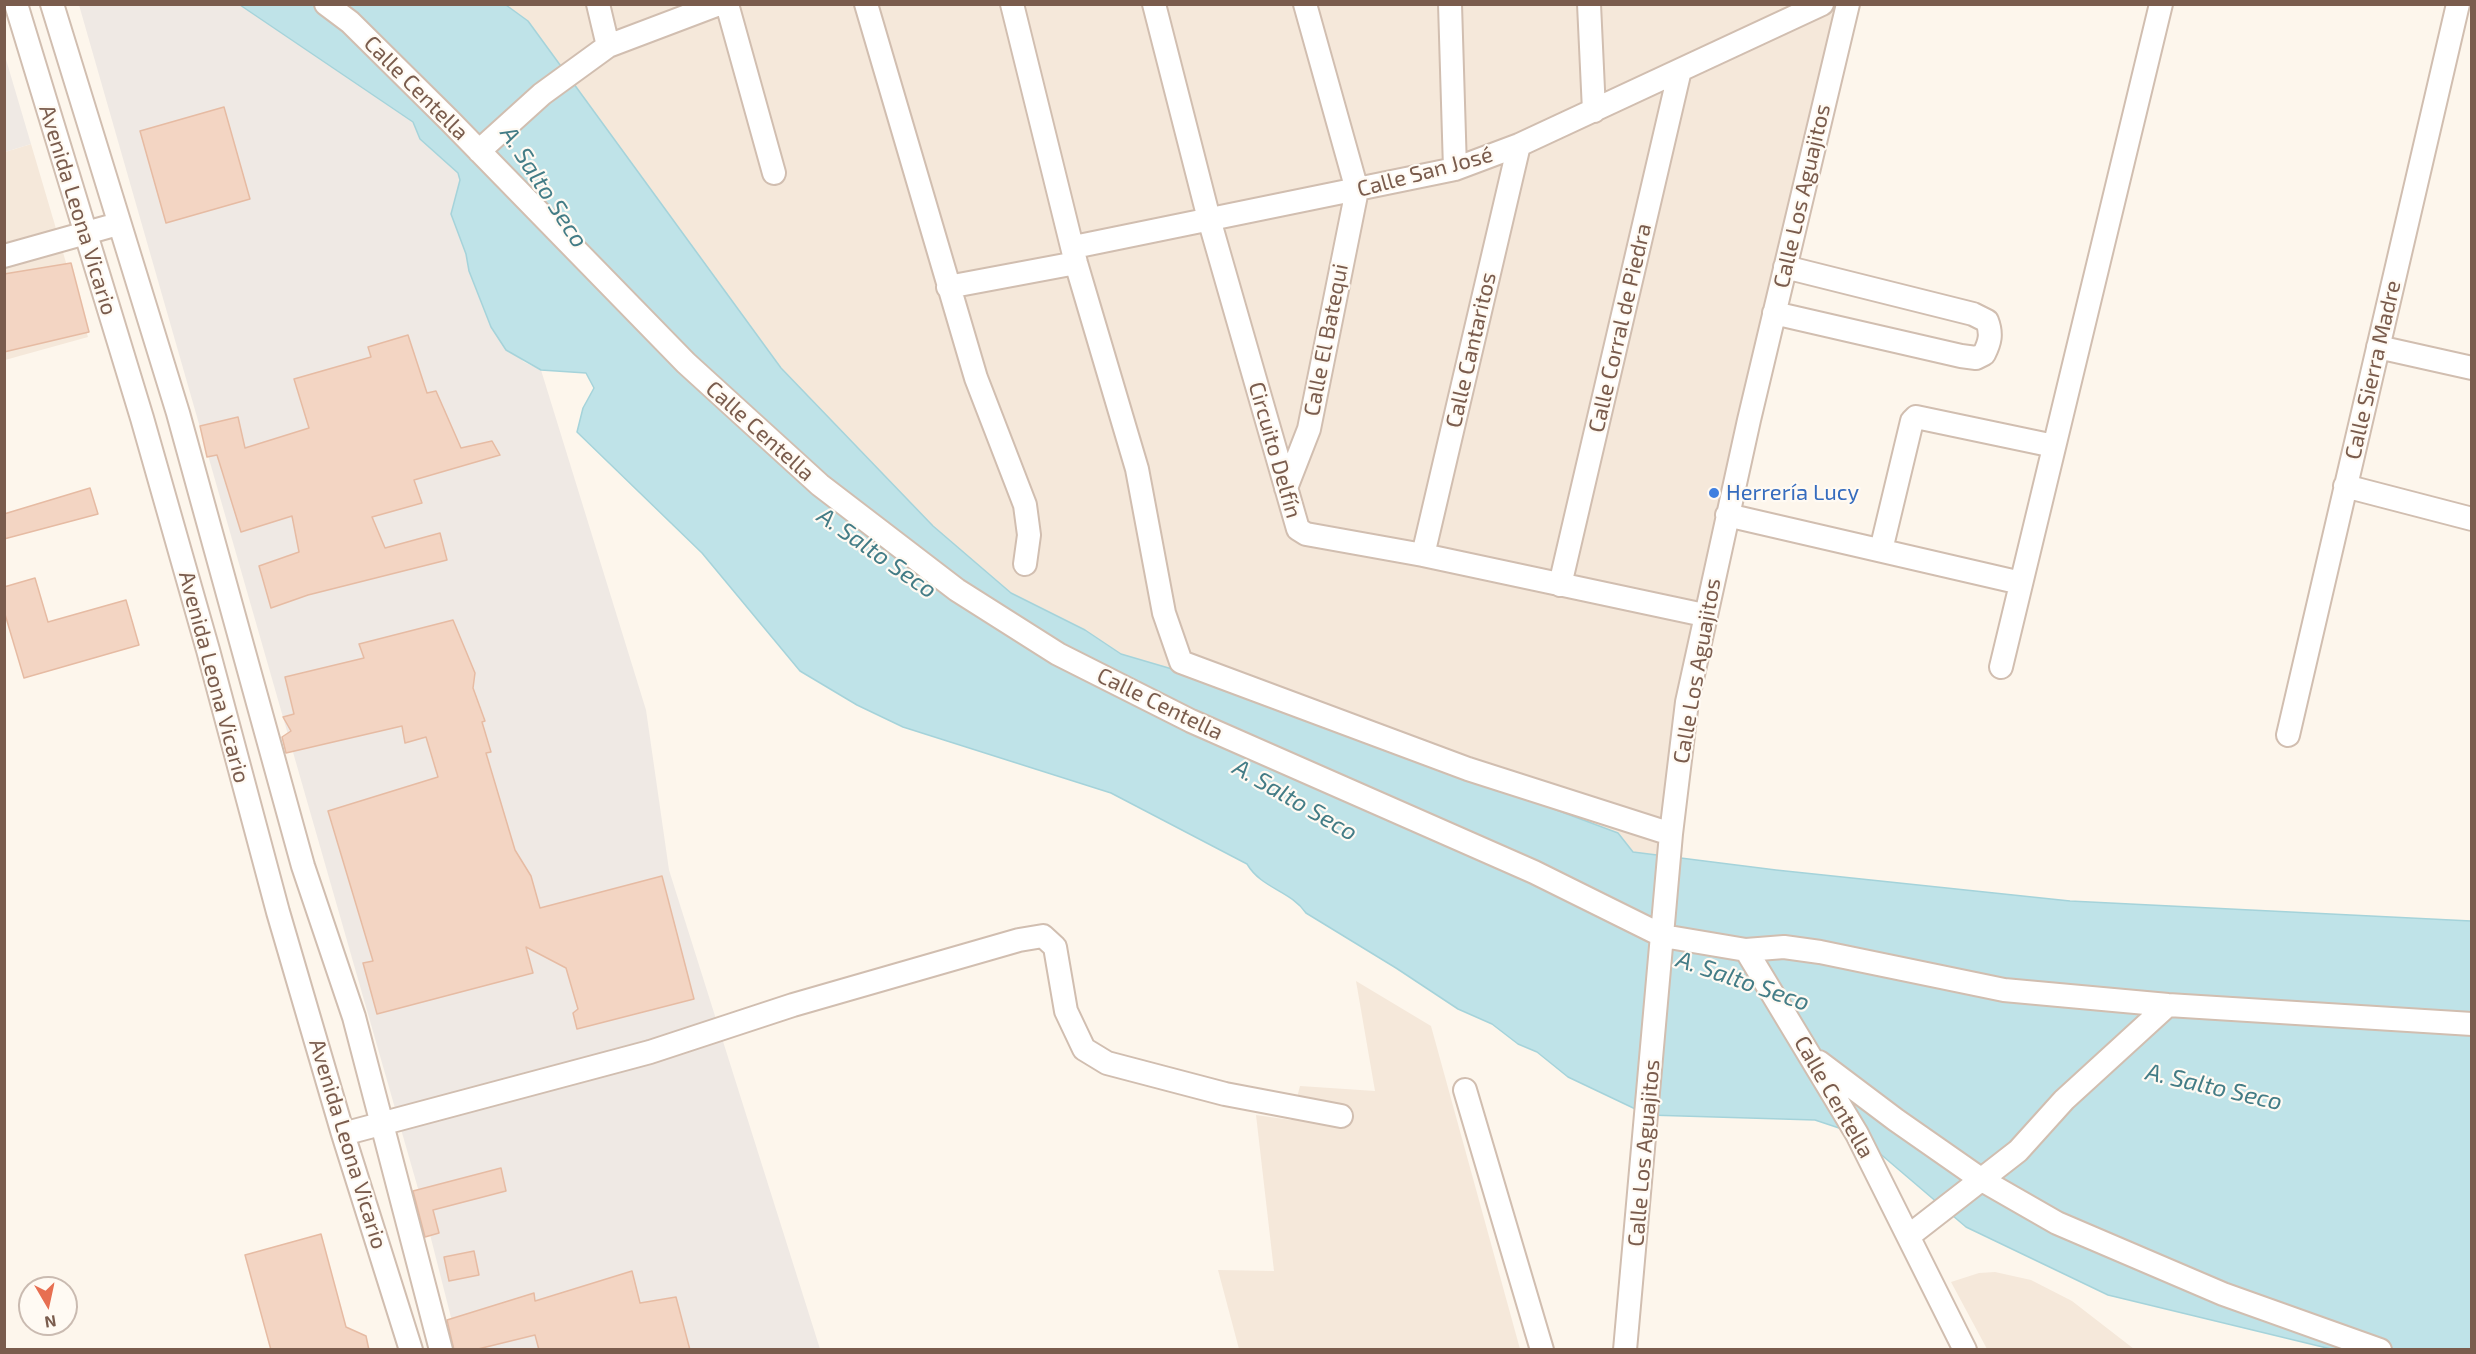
<!DOCTYPE html>
<meta charset="utf-8">
<style>
body{margin:0}
#map{position:relative;width:2476px;height:1354px;overflow:hidden;background:#fdf6ec;font-family:"Exo 2",sans-serif}
canvas{display:block}
.frame{position:absolute;inset:0;border:6px solid #7a5c4d;pointer-events:none}
.north{position:absolute;left:18px;top:1276px;width:60px;height:60px;box-sizing:border-box;background:#fffaf3;border:2px solid #cabbb1;border-radius:50%;rotate:171deg;font-size:16px;font-weight:700;line-height:24px;text-align:center;color:#7a5c4d}
.north::after{content:'';display:block;margin:auto;width:21px;height:27px;background:#e76f51;clip-path:polygon(50% 0,100% 100%,50% 72%,0 100%)}
</style>
<div id="map">
<canvas width="2476" height="1354"></canvas>
<div class="frame"></div>
<div class="north">N</div>
</div>
<script>
const c = document.querySelector('canvas').getContext('2d');
c.lineJoin = 'round';
function paint(path, color) { c.fillStyle = color; c.fill(path, 'evenodd'); }
function stroke(path, color, width, dash) { c.strokeStyle = color; c.lineWidth = width; c.lineCap = dash ? 'butt' : 'round'; c.setLineDash(dash || []); c.stroke(path); }
function write(font, color, halo, rows, align = 'center') {
  c.font = font + ' "Exo 2",sans-serif'; c.lineWidth = 4.5; c.setLineDash([]); c.textBaseline = 'middle'; c.strokeStyle = halo; c.fillStyle = color; for (const [text, x, y, turn = 0] of rows) {
    c.save(); c.translate(x, y); c.rotate((+turn || 0) * Math.PI / 180); c.textAlign = isNaN(turn) ? turn : align; if (halo) c.strokeText(text, 0, 0); c.fillText(text, 0, 0); c.restore();
  }
}
paint(new Path2D(`
 M506,5H1848L1749,420L1669,857L1633,852L1618,833L1206,679L1121,654L1085,630L1011,593L933,526L781,368L528,21Z
 M31,144L88,337L5,360V152Z
 M1356,981L1431,1026L1520,1349H1239L1218,1270L1274,1271L1256,1115L1291,1120L1300,1086L1375,1091Z
 M1995,1272L2031,1280L2072,1301L2134,1349H1987L1951,1282L1979,1273Z`), '#f5e8da');
paint(new Path2D(`
 M79,5H240L413,122L420,139L458,173L460,180L451,214L466,254L469,271L491,327L524,362L541,370L646,710L669,870L820,1349H459L421,1199Z
 M5,56L31,144L5,152L4,151Z`), '#efe9e4');
const water = new Path2D(`
 M240,5H506L528,21L781,368L933,526L1011,593L1085,630L1121,654L1206,679L1618,833L1633,852L1776,870L2070,901L2471,921V1349H2331L2108,1295L1966,1227L1857,1134L1815,1120L1648,1115L1568,1077L1537,1052L1518,1044L1492,1024L1458,1009L1396,968L1306,913C1290,890 1262,889 1247,864L1111,793L903,727L857,705L800,671L702,553L577,432L583,408L594,388L586,373L541,370L506,350L491,327L469,271L466,254L451,214L460,180L458,173L420,139L413,122Z`);
paint(water, '#bfe3e8');
stroke(water, '#a5d3da', 1.5);
const building = new Path2D(`
 M224,107L250,199L166,223L140,131Z
 M71,263L89,332L4,352V274Z
 M408,335L427,393L436,391L461,448L492,441L500,455L414,480L422,503L372,517L385,548L440,533L447,560L308,595L271,608L259,566L299,552L292,516L241,532L217,455L207,457L200,426L238,417L245,448L309,428L294,379L371,357L368,347Z
 M90,488L98,514L4,539V514Z
 M35,578L48,622L126,600L139,645L24,678L4,611V587Z
 M453,620L475,673L473,688L485,721L482,722L491,752L486,753L515,850L531,876L540,908L662,876L694,999L577,1029L573,1013L578,1009L566,968L526,947L533,973L377,1014L363,963L373,961L328,811L438,777L426,737L405,743L402,726L286,753L282,737L291,731L283,717L294,714L285,677L364,658L359,644Z
 M501,1168L506,1191L433,1210L439,1233L425,1237L413,1191Z
 M321,1234L346,1327L366,1336L369,1350H271L245,1255Z
 M474,1251L479,1275L449,1281L444,1257Z
 M632,1271L640,1303L676,1297L690,1350H539L535,1335L474,1350H454L447,1320L534,1293L535,1301Z`);
paint(building, '#f3d5c3');
stroke(building, '#e6bba3', 1.5);
const minor = new Path2D(`
 M16,4L142,418L208,650L278,912L343,1134L411,1350
 M52,4L178,413L303,866L354,1017L441,1350
 M326,4L350,22L449,120L686,363L820,485L957,590L1058,654L1191,721L1534,872L1663,936L1746,950L1857,1134L1965,1350
 M598,4L608,46
 M727,4L774,173
 M866,4L976,378L1025,505L1029,535L1025,564
 M1012,4L1076,263L1137,469L1164,613L1181,662L1468,769L1671,834
 M1154,4L1209,219L1298,529L1306,534L1423,555L1704,615
 M1450,4L1455,169
 M1589,4L1594,111
 M479,151L542,94L608,46L719,4
 M1074,247L1455,169L1519,145L1822,4
 M4,256L118,224
 M948,287L1076,263
 M1774,313L1961,356L1976,358L1984,354C1990,342 1992,334 1987,321L1973,314L1785,267
 M2378,347L2472,368
 M2345,486L2472,519
 M1286,488L1309,429L1357,190L1305,4
 M1727,515L2021,583
 M1881,550L1912,421L1916,417L2054,446
 M1423,555L1519,145
 M1560,585L1680,70
 M2001,667L2161,4
 M2288,735L2458,4
 M1746,950L1784,947L1820,952L2004,990L2168,1005L2472,1024
 M1819,1062L1896,1120L1982,1180L2057,1223L2223,1294L2380,1350
 M1465,1090L1542,1350
 M343,1134L650,1052L793,1005L1019,940L1043,936L1055,947L1066,1011L1084,1049L1107,1063L1225,1094L1341,1116
 M1910,1235L2018,1151L2064,1100L2168,1005
 M1625,1350L1671,834L1687,702L1749,420L1848,4`);
stroke(minor, '#d1beb0', 26);
stroke(minor, '#fff', 22);
for (const [x, y, r, color] of [
 [1714,493,6,"#3f7fe0"]
]) { const dot = new Path2D(); dot.arc(x, y, r, 0, 2 * Math.PI); c.fillStyle = color; c.fill(dot); stroke(dot, '#fffaf3', 2); }
write('22px', '#7a5c4d', '#fffaf3', [
 ["Calle Centella",416,88,45],
 ["Calle San José",1425,172,-15],
 ["Calle Los Aguajitos",1802,196,-77],
 ["Avenida Leona Vicario",78,210,73],
 ["Calle Corral de Piedra",1620,328,-77],
 ["Calle El Batequi",1326,340,-79],
 ["Calle Cantaritos",1471,350,-77],
 ["Calle Sierra Madre",2373,370,-77],
 ["Calle Centella",760,431,42],
 ["Circuito Delfín",1275,450,74],
 ["Calle Los Aguajitos",1697,671,-80],
 ["Avenida Leona Vicario",214,677,75],
 ["Calle Centella",1160,704,26],
 ["Calle Centella",1834,1097,60],
 ["Avenida Leona Vicario",348,1144,73],
 ["Calle Los Aguajitos",1644,1153,-85]
]);
write('22px', '#366cbe', '#fffaf3', [
 ["Herrería Lucy",1726,493]
], 'left');
write('italic 24px', '#437c86', '#fffaf3', [
 ["A. Salto Seco",544,187,57],
 ["A. Salto Seco",877,553,35],
 ["A. Salto Seco",1295,800,30],
 ["A. Salto Seco",1743,981,19],
 ["A. Salto Seco",2214,1087,13]
]);
</script>
